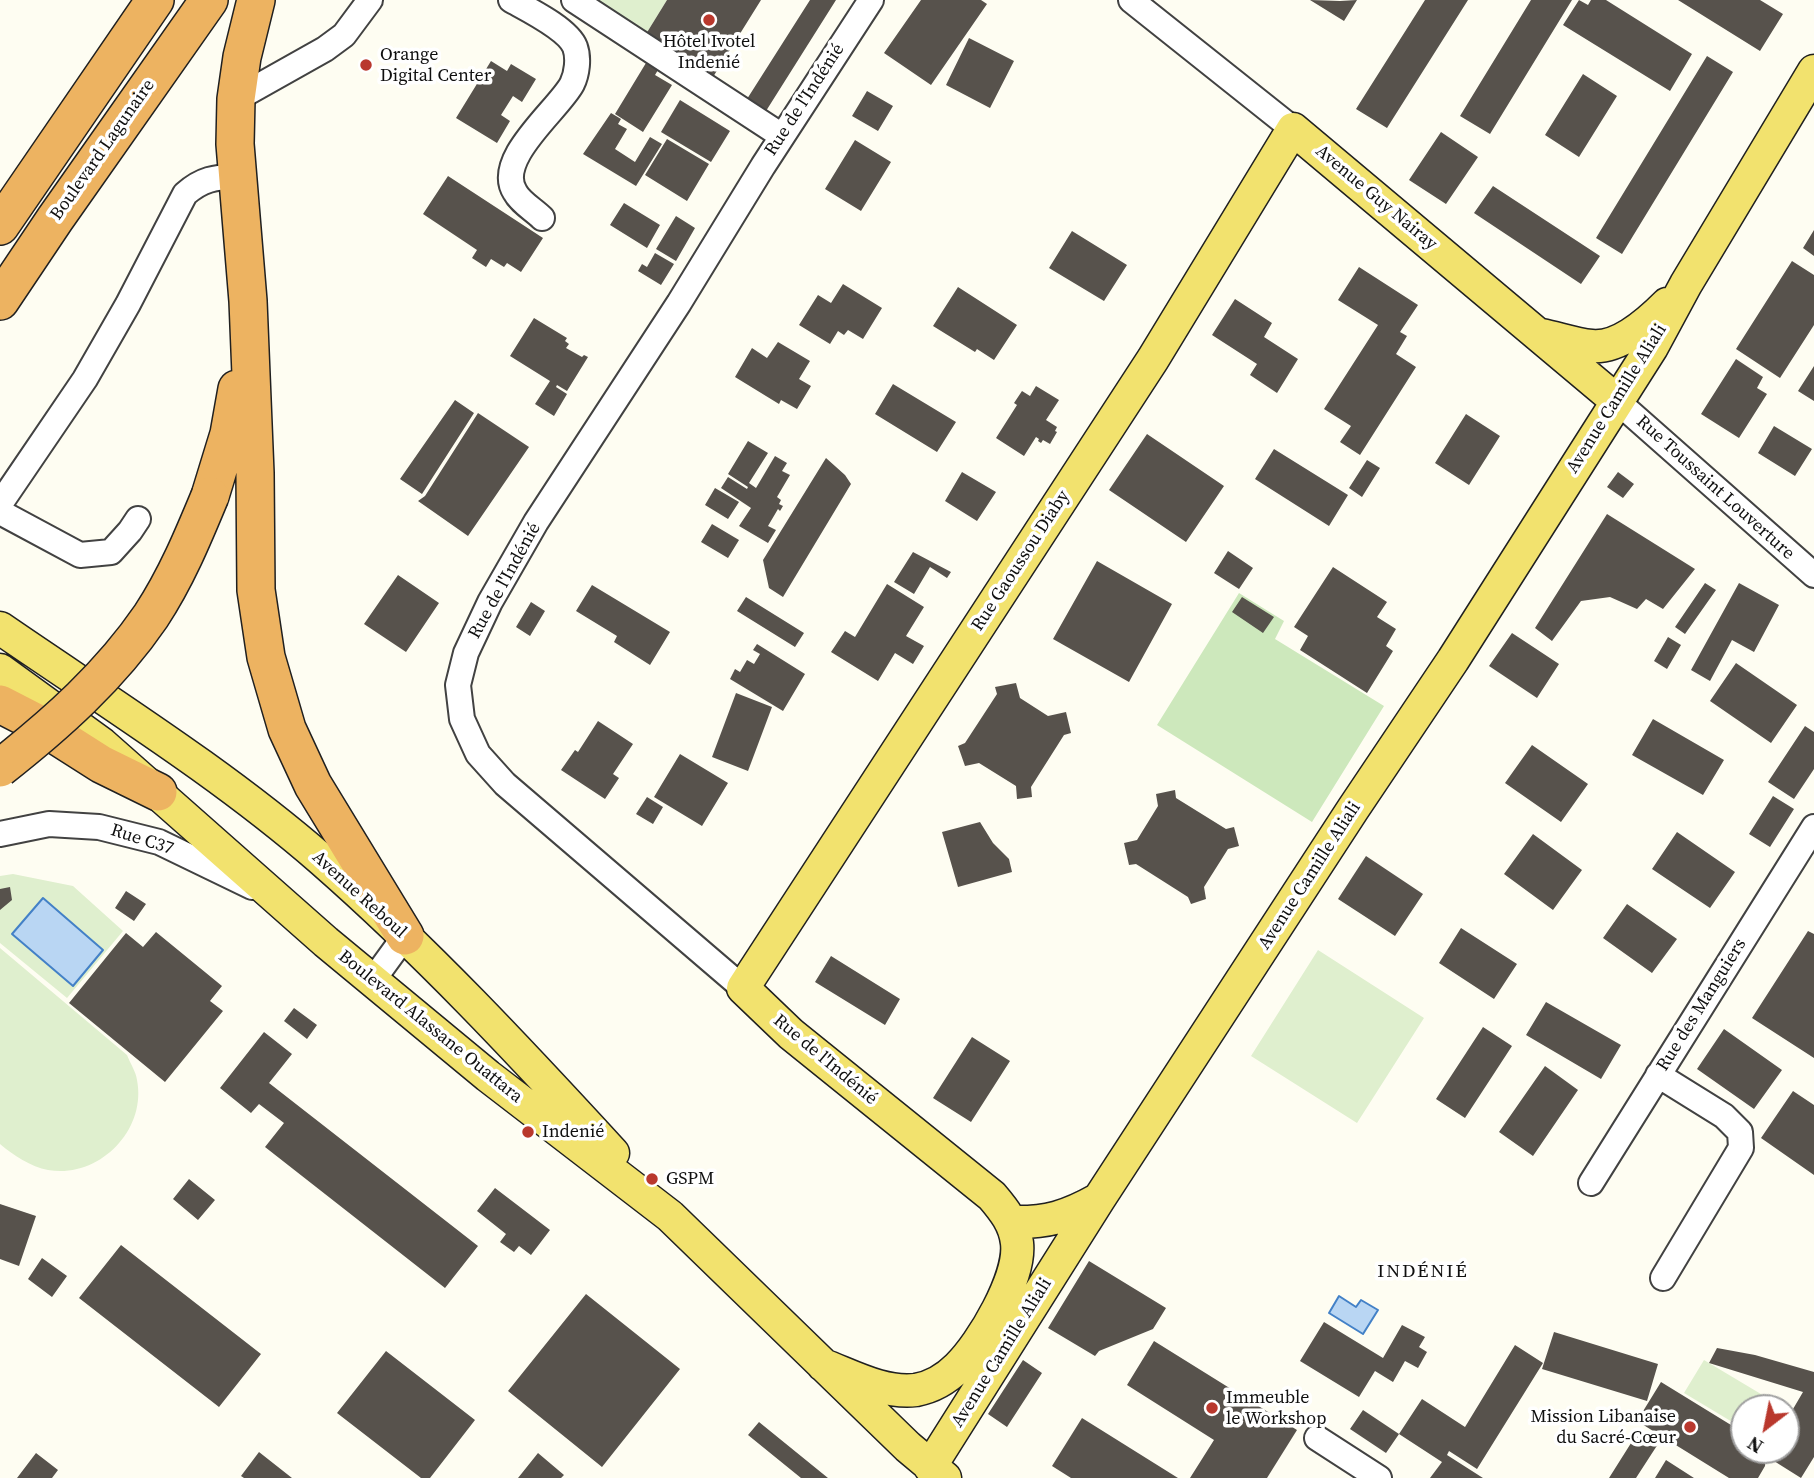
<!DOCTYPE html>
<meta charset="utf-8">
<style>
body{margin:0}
#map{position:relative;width:1814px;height:1478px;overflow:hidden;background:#fefdf2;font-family:"Source Serif 4",serif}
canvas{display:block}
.north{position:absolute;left:1730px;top:1394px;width:70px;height:70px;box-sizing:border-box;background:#fff;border:2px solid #9f9f9f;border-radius:50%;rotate:212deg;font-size:19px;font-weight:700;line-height:28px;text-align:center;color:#0f0f0f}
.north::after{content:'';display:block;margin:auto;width:24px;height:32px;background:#b9382d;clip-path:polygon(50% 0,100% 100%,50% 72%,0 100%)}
</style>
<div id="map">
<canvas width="1814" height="1478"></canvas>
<div class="north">N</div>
</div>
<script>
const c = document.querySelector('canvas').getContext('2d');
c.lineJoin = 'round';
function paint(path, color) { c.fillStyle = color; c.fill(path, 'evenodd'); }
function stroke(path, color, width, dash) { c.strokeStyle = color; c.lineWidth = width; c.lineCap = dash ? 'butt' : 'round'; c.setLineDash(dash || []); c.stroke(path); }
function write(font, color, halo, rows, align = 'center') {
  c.font = font + ' "Source Serif 4",serif'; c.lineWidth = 7; c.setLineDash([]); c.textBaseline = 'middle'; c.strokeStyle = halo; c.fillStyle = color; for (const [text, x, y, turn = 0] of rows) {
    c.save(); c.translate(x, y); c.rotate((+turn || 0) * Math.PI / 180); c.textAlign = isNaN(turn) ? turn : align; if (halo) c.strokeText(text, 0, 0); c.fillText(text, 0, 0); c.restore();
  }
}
paint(new Path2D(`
 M1239,593L1284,621L1275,639L1384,706L1312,822L1157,725Z`), '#cde8bc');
paint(new Path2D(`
 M592,0H667L646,34Z
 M13,874L73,886L123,931L67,998L0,943V876Z
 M0,948L127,1055C130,1063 136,1072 137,1080C147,1131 98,1179 48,1170C31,1167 13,1155 0,1144Z
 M1318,950L1424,1018L1357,1123L1251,1056Z
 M1704,1360L1776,1403L1773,1408H1744V1429L1684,1393Z`), '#dfefce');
const water = new Path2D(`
 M43,898L103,950L73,986L12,934Z
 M1339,1296L1356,1307L1361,1300L1378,1310L1363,1334L1329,1313Z`);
paint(water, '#b9d6f3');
stroke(water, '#4381c7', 2);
paint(new Path2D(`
 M667,0H761L713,77L646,34Z
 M810,0H836L766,111L747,99Z
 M921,0H981L987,4L931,85L884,53Z
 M1310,0L1340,1L1357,0L1344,21Z
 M1425,0H1468L1387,128L1356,109Z
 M1531,0H1572L1490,134L1460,116Z
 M1579,0L1588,5L1591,0H1606L1692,54L1670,91L1563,25Z
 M1678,0H1760L1783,14L1760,51Z
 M969,38L1014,61L990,108L946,85Z
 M1707,56L1733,72L1622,254L1596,238Z
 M649,58L661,65L655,75L672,85L643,132L615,114Z
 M491,61L507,71L511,64L536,79L522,102L513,96L501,115L510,121L497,143L456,118Z
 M1583,74L1617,96L1579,157L1545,135Z
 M867,91L893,106L878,131L852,116Z
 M680,100L730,131L711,162L661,132Z
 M611,113L621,119L618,124L627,129L615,149L635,162L650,137L662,144L636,186L583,154Z
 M1441,132L1478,157L1446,204L1409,180Z
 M667,139L709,164L687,201L645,175Z
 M855,140L891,162L861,211L825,189Z
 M448,176L543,238L521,272L507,263L504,267L491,259L486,267L472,258L477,250L423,214Z
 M1493,186L1600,256L1581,284L1474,213Z
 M624,203L660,225L647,248L610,225Z
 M676,216L695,228L676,261L656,249Z
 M1814,230V256L1803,248Z
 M1072,231L1127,265L1104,301L1049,268Z
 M655,253L674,264L661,285L638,271L642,264L647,267Z
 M1792,261L1814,275V325L1780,378L1736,349Z
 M1359,267L1418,305L1400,332L1407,336L1396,354L1416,367L1360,455L1340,442L1351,426L1324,409L1378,325L1338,300Z
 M843,284L882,308L863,339L848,330L844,335L838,331L830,344L799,325L818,295L831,303Z
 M958,287L1017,325L994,360L977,349L975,352L933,326Z
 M1235,299L1272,323L1264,337L1298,359L1277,393L1250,375L1257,364L1212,335Z
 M534,318L567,338L565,341L569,344L566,348L582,357L584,355L588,357L567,391L557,385L556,387L567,394L554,416L535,404L550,381L510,356Z
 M778,342L810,361L799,379L811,386L797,409L781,400L779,404L735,377L752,348L767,358Z
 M1736,359L1763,377L1757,388L1767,394L1739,438L1701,414Z
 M1814,366V401L1798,391Z
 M893,384L956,422L937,452L875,414Z
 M1036,386L1059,400L1046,420L1057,427L1055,431L1057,432L1050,444L1043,440L1041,443L1038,441L1039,439L1036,437L1024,456L996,438L1017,405L1014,403L1022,391L1030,396Z
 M455,400L474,413L422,494L400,479Z
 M478,413L529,447L468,536L418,501L425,496Z
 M1466,414L1500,436L1469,485L1435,463Z
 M1774,426L1812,449L1795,476L1758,453Z
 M1147,434L1224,486L1186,542L1109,490Z
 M748,441L768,453L749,483L756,488L775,456L787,463L782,471L790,475L777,497L781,500L779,504L783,506L780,511L778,509L768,526L776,530L768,543L739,526L751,508L721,488L728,477L747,489L748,487L728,474Z
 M1274,449L1348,495L1329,526L1255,479Z
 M826,458L845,475L851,484L783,597L769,588L763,560Z
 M1367,460L1380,468L1362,497L1349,488Z
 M962,472L996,492L977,521L945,501Z
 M1618,472L1634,484L1623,498L1607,487Z
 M715,488L739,502L728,519L705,505Z
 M1607,514L1695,569L1663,609L1646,599L1637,609L1610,597L1581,601L1552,641L1535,628Z
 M712,524L739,540L728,558L701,542Z
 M1228,551L1253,568L1239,589L1214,573Z
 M913,552L951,572L947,578L930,567L914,594L894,582Z
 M1097,561L1172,604L1129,682L1053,639Z
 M1333,567L1387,602L1377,617L1396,629L1386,646L1393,651L1367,693L1300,650L1308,636L1294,627Z
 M398,575L439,603L406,652L364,624Z
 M1705,583L1716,590L1685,634L1675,627Z
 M1739,583L1779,605L1754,652L1732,640L1710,681L1691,670Z
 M887,584L924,607L906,636L924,646L913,664L895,653L878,681L831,652L845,631L855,637Z
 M592,585L670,632L650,665L614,642L617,636L576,611Z
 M746,597L804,633L795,647L737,611Z
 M1242,597L1274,617L1263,633L1232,612Z
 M531,602L545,611L530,636L516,627Z
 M1512,633L1559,664L1537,698L1489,666Z
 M1668,637L1681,645L1667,669L1654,661Z
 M757,644L805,674L783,711L730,679L735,669L740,672L747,660L754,664L760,654L753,650Z
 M1736,663L1797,705L1771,743L1710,701Z
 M1016,683L1020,698L1048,716L1066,712L1071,733L1064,735L1031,787L1032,797L1017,799L1016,786L979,763L965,766L958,746L965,743L997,694L995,687Z
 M736,693L772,707L748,771L712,757Z
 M1653,719L1724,760L1703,795L1632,755Z
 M598,721L633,744L613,774L619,778L605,799L561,770L575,750L578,752Z
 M1805,726L1814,732V769L1794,799L1768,782Z
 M1532,745L1588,784L1561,822L1505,783Z
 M680,754L728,783L702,826L654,797Z
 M1175,790L1176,798L1226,829L1234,827L1239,846L1228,849L1204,887L1206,899L1191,904L1188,897L1136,864L1129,865L1124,843L1137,840L1158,806L1156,794Z
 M1773,796L1794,809L1770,847L1749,834Z
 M647,797L663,807L653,824L636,814Z
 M980,822L993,843L1009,859L1012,872L958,887L942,832Z
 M1677,832L1735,872L1710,908L1652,869Z
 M1533,834L1582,870L1553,910L1504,874Z
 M1366,856L1423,894L1395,936L1338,899Z
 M10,887L12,900L0,910V889Z
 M126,891L146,904L134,921L115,908Z
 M1627,904L1677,939L1652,973L1603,938Z
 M1461,928L1517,964L1494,999L1439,963Z
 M1808,931L1814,934V1058L1752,1018Z
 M156,932L222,986L210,1001L223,1011L165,1082L69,1003L126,933L143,947Z
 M831,956L900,999L885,1025L815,982Z
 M1546,1002L1621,1045L1601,1079L1526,1035Z
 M294,1008L317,1025L307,1039L284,1021Z
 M1483,1027L1512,1046L1465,1118L1436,1099Z
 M1724,1029L1782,1070L1754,1109L1697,1069Z
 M264,1032L292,1054L269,1083L478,1246L445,1288L265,1147L284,1123L259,1104L251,1113L220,1088Z
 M972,1037L1010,1061L971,1122L933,1098Z
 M1545,1066L1578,1090L1533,1156L1499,1132Z
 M1793,1091L1814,1105V1175L1761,1138Z
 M189,1179L215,1200L198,1220L173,1199Z
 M495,1188L550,1230L531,1255L519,1246L514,1252L500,1242L506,1234L477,1211Z
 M0,1204L36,1216L19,1266L0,1259Z
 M121,1245L261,1354L219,1407L79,1298Z
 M42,1258L67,1276L52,1297L28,1279Z
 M1089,1261L1166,1308L1153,1329L1099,1351L1095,1356L1048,1328Z
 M586,1294L680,1369L602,1467L508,1391Z
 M1324,1322L1383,1358L1402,1325L1425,1337L1419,1347L1427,1352L1418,1368L1405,1361L1393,1382L1375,1371L1359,1397L1300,1361Z
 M1554,1332L1658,1364L1647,1401L1542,1369Z
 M1154,1341L1297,1430L1267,1478H1190L1214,1440L1127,1385Z
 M1515,1345L1543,1363L1477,1469L1449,1451L1447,1455L1483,1478H1430L1442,1462L1399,1434L1422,1399L1465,1427Z
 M1717,1348L1755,1355L1814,1372V1457L1801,1478L1766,1456L1765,1466L1758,1478H1729L1637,1421L1661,1382L1744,1433V1450H1763L1766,1456L1769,1450H1786V1421L1803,1392L1709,1363Z
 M386,1351L475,1420L430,1478H421L337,1413Z
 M1023,1360L1042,1373L1007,1427L988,1414Z
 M1363,1410L1399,1434L1386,1453L1350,1429Z
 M1082,1418L1178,1478H1071L1052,1466Z
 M759,1422L828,1478H801L748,1435Z
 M1638,1432L1658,1444L1636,1478H1609Z
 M259,1452L292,1478H244L241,1476Z
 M36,1453L58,1470L52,1478H17Z
 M538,1453L564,1475L561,1478H518Z
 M1666,1460L1694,1478H1655Z`), '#57524c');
const minor = new Path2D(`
 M511,0C529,10 568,29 575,47C579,58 577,74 572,84C559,109 494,159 515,192C520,202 534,210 542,218
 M574,0L782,136
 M1131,0L1293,129
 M236,99L325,49L344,35L370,0
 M1617,401L1814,575
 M0,504L85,379L128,304L185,194C202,179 215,177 236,177
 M0,512L80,555L111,552L130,531L138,519
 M0,834L49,824L99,827L159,842L252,887
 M373,980L405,936
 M743,988L505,784L478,754L462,719L458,685L466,653L490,602L536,522L679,303L763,166L871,0
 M1658,1075L1724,1116L1740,1132L1741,1148L1663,1278
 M1591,1183L1814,827
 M1317,1438L1379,1478`);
const major = new Path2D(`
 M1541,335C1557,338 1574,344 1591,346C1619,349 1649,322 1667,304
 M0,628C109,703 222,773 322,860C426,951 520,1052 613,1153
 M0,670L102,744L326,942L488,1076L670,1216L908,1447L945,1478
 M1011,1222C1047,1223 1067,1217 1099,1199
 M823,1365C852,1376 884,1394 916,1390C932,1387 946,1379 958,1367C982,1344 1021,1277 1017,1243C1015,1224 1004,1210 992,1196L791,1034L743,988L1153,359L1293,129L1617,401
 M930,1467L1099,1199L1353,809L1453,660L1652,347L1686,284L1814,71`);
const highway = new Path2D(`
 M256,0L242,57L236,99L235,144L248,301L255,473L256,590L266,657L287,729L313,785L405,936
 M0,226L155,0
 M0,301L55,219L209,0
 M210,496L229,434L237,389
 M0,704L35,722L101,764L158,792`);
stroke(minor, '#424242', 28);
stroke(major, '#202020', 35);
stroke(highway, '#202020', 40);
stroke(minor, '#fff', 24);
stroke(major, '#f2e26e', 32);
stroke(highway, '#edb361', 37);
const highwayBridge = new Path2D(`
 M0,768C56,724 110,676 151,616C176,578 193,537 210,496`);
stroke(highwayBridge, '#202020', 40, []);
stroke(highwayBridge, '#edb361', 37);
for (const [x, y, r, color] of [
 [709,20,7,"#b9382d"],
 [366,65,7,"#b9382d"],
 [528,1132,7,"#b9382d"],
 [652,1179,7,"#b9382d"],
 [1212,1408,7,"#b9382d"],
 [1690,1427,7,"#b9382d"]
]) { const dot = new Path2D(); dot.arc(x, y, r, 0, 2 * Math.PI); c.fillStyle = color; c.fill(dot); stroke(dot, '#fff', 2.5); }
write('18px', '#0f0f0f', '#fff', [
 ["Hôtel Ivotel",709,42,"center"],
 ["Indenié",709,63,"center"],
 ["Orange",380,55],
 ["Digital Center",380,76],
 ["Indenié",542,1132],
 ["GSPM",666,1179],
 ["Immeuble",1226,1398],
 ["le Workshop",1226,1419],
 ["Mission Libanaise",1676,1417,"right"],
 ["du Sacré-Cœur",1676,1438,"right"]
], 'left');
write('18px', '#0f0f0f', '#fff', [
 ["Rue de l'Indénié",805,100,-57],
 ["Boulevard Lagunaire",103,150,-55],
 ["Avenue Guy Nairay",1376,198,40],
 ["Avenue Camille Aliali",1617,399,-58],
 ["Rue Toussaint Louverture",1715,488,42],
 ["Rue Gaoussou Diaby",1021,561,-57],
 ["Rue de l'Indénié",505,581,-61],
 ["Rue C37",142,840,18],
 ["Avenue Camille Aliali",1310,876,-57],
 ["Avenue Reboul",359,895,42],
 ["Rue des Manguiers",1702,1005,-58],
 ["Boulevard Alassane Ouattara",430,1027,39],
 ["Rue de l'Indénié",825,1060,40],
 ["Avenue Camille Aliali",1002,1353,-58]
]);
c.letterSpacing = '2px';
write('19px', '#0f0f0f', '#fff', [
 ["INDÉNIÉ",1423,1272]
]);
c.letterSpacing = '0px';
</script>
